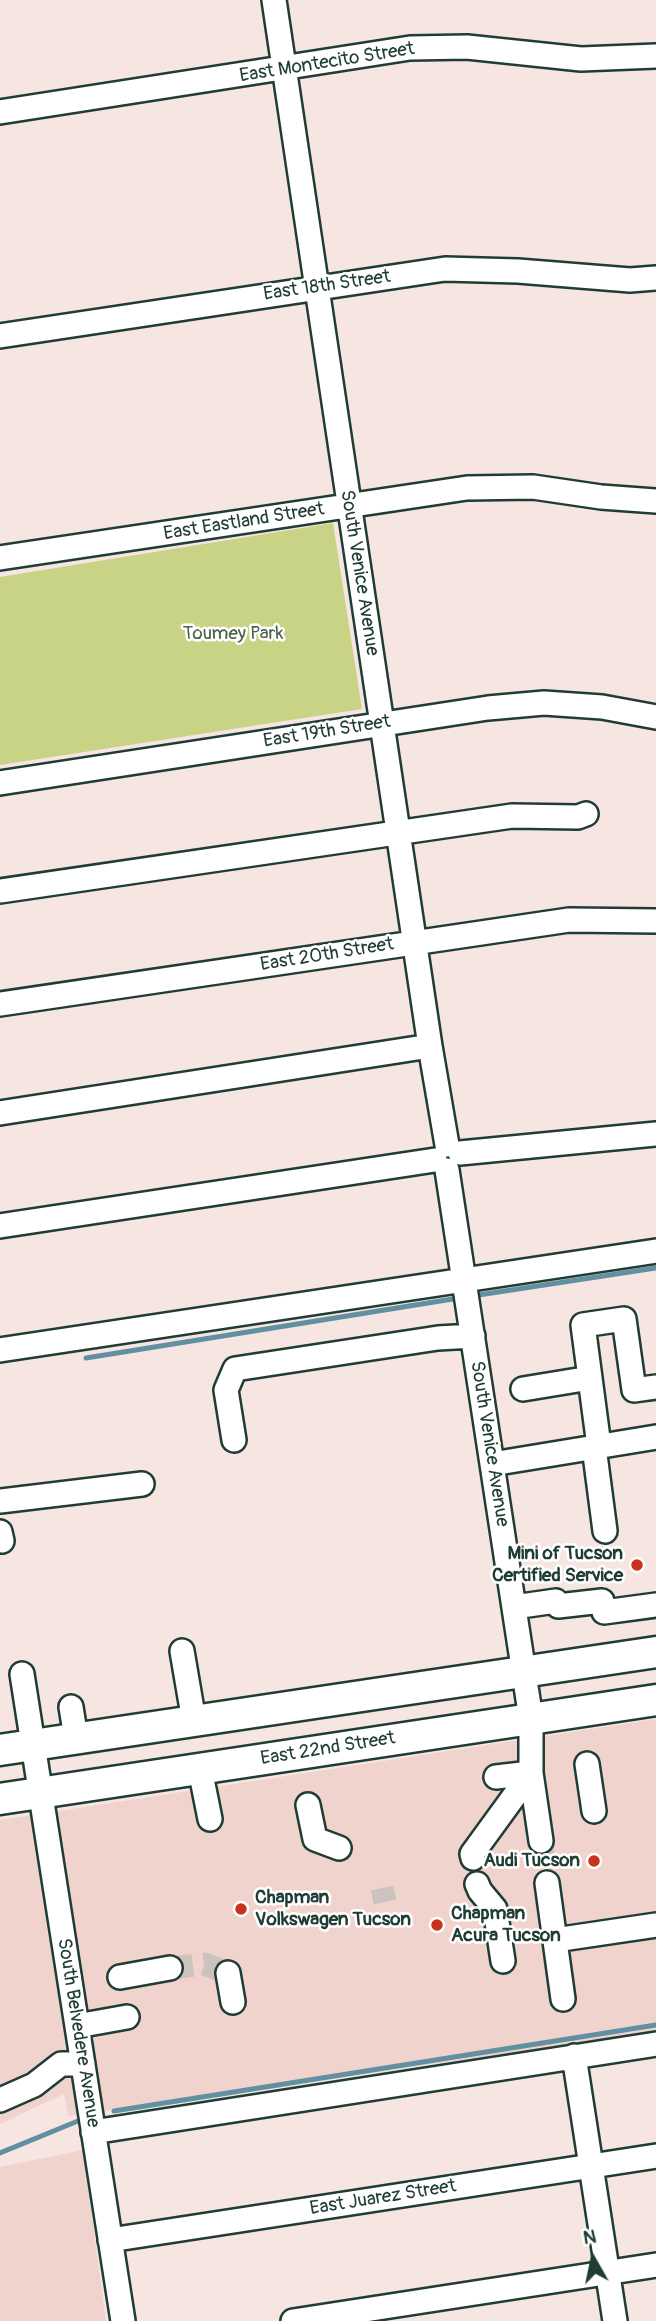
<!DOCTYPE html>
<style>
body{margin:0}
#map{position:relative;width:656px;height:2321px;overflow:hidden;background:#f7e5e2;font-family:Pangolin,sans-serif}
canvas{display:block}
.north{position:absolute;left:558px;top:2223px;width:70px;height:70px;-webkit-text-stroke:5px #fff;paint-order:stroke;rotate:351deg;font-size:19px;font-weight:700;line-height:28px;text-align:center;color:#1f3d34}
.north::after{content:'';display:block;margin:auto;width:24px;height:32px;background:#1f3d34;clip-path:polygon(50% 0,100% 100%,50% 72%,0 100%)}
</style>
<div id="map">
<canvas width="656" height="2321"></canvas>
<div class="north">N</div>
</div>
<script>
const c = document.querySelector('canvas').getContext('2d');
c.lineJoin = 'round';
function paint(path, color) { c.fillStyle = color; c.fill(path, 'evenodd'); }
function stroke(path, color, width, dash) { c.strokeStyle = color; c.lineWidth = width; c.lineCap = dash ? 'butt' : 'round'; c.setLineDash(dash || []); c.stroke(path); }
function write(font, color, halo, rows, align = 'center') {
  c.font = font + ' Pangolin,sans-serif'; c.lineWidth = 5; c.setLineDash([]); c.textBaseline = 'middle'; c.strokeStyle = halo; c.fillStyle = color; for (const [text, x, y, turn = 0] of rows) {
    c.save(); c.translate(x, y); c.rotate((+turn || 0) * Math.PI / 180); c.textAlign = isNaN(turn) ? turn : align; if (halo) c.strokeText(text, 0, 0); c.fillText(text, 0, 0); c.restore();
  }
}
paint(new Path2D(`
 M656,1719V2032L68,2116L64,2094L0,2124V1820Z
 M83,2150L106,2321H0V2167Z`), '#f1d3ce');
paint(new Path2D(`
 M333,523L362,709L0,765V577Z`), '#c8d386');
stroke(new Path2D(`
 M472,1296L656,1268
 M86,1358L459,1298
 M114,2111L656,2025
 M0,2153L78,2121`), '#6090a2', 5);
stroke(new Path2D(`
 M541,1841L547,1883
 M382,1888L385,1902
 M170,1968L205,1964L228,1973`), '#ccc3bf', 23, [23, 11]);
const minor = new Path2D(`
 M274,0L430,1046L447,1145
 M0,112L410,48L467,47L581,59L656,56
 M0,336L445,269L518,271L630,280L656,278
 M0,558L467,488L533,487L601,497L656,501
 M0,783L488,708L544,703L602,707L656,717
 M0,891L512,816L578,817L586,814
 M0,1004L569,920L656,921
 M0,1113L430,1046
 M460,1153L656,1134
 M447,1170L531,1719V1773L541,1841
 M0,1226L435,1160
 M0,1350L656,1251
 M523,1389L590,1378
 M234,1440L226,1390L235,1369L438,1338L473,1336
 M599,1446L583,1325L624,1319L634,1390L656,1387
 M594,1447L605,1531
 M492,1464L656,1437
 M0,1501L142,1484
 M0,1532L2,1541
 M514,1607L556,1601L558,1606L602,1601L604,1612L656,1605
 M182,1651L194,1721
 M22,1674L123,2321
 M71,1707L76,1738
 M587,1764L594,1811
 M200,1769L210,1819
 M496,1777L531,1773
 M308,1805L315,1839L339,1848
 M473,1858L472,1854L531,1773
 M547,1883L563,1999
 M477,1884L480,1891L495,1909L503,1961
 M555,1940L656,1925
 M228,1973L233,2002
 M120,1977L170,1968
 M77,2026L127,2017
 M574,2056L615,2321
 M0,2100L34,2085L61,2064H83
 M93,2132L656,2044
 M110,2240L656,2156
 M293,2321L656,2265`);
const major = new Path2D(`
 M0,1750L656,1652
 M0,1799L656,1700`);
stroke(minor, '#1f3d34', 28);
stroke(major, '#1f3d34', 35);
stroke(minor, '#fff', 23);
stroke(major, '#fff', 30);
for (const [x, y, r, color] of [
 [637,1565,7,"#c8321e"],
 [594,1861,7,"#c8321e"],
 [241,1909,7,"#c8321e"],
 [437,1925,7,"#c8321e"]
]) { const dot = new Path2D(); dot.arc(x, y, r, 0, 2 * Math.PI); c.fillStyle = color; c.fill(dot); stroke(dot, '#fff', 2.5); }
write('19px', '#1f3d34', '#fff', [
 ["East Montecito Street",327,63,-9],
 ["East 18th Street",327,286,-8],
 ["East Eastland Street",244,522,-9],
 ["South Venice Avenue",359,573,81],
 ["East 19th Street",327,732,-9],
 ["East 20th Street",327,955,-9],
 ["South Venice Avenue",489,1444,81],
 ["East 22nd Street",328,1749,-9],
 ["South Belvedere Avenue",78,2033,81],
 ["East Juarez Street",383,2198,-9]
]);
write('19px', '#496248', '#fff', [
 ["Toumey Park",233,634]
]);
write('bold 19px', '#1f3d34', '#fff', [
 ["Mini of Tucson",623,1554],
 ["Certified Service",623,1576],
 ["Audi Tucson",580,1861],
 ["Chapman",255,1898,"left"],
 ["Volkswagen Tucson",255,1920,"left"],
 ["Chapman",451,1914,"left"],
 ["Acura Tucson",451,1936,"left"]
], 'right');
</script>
